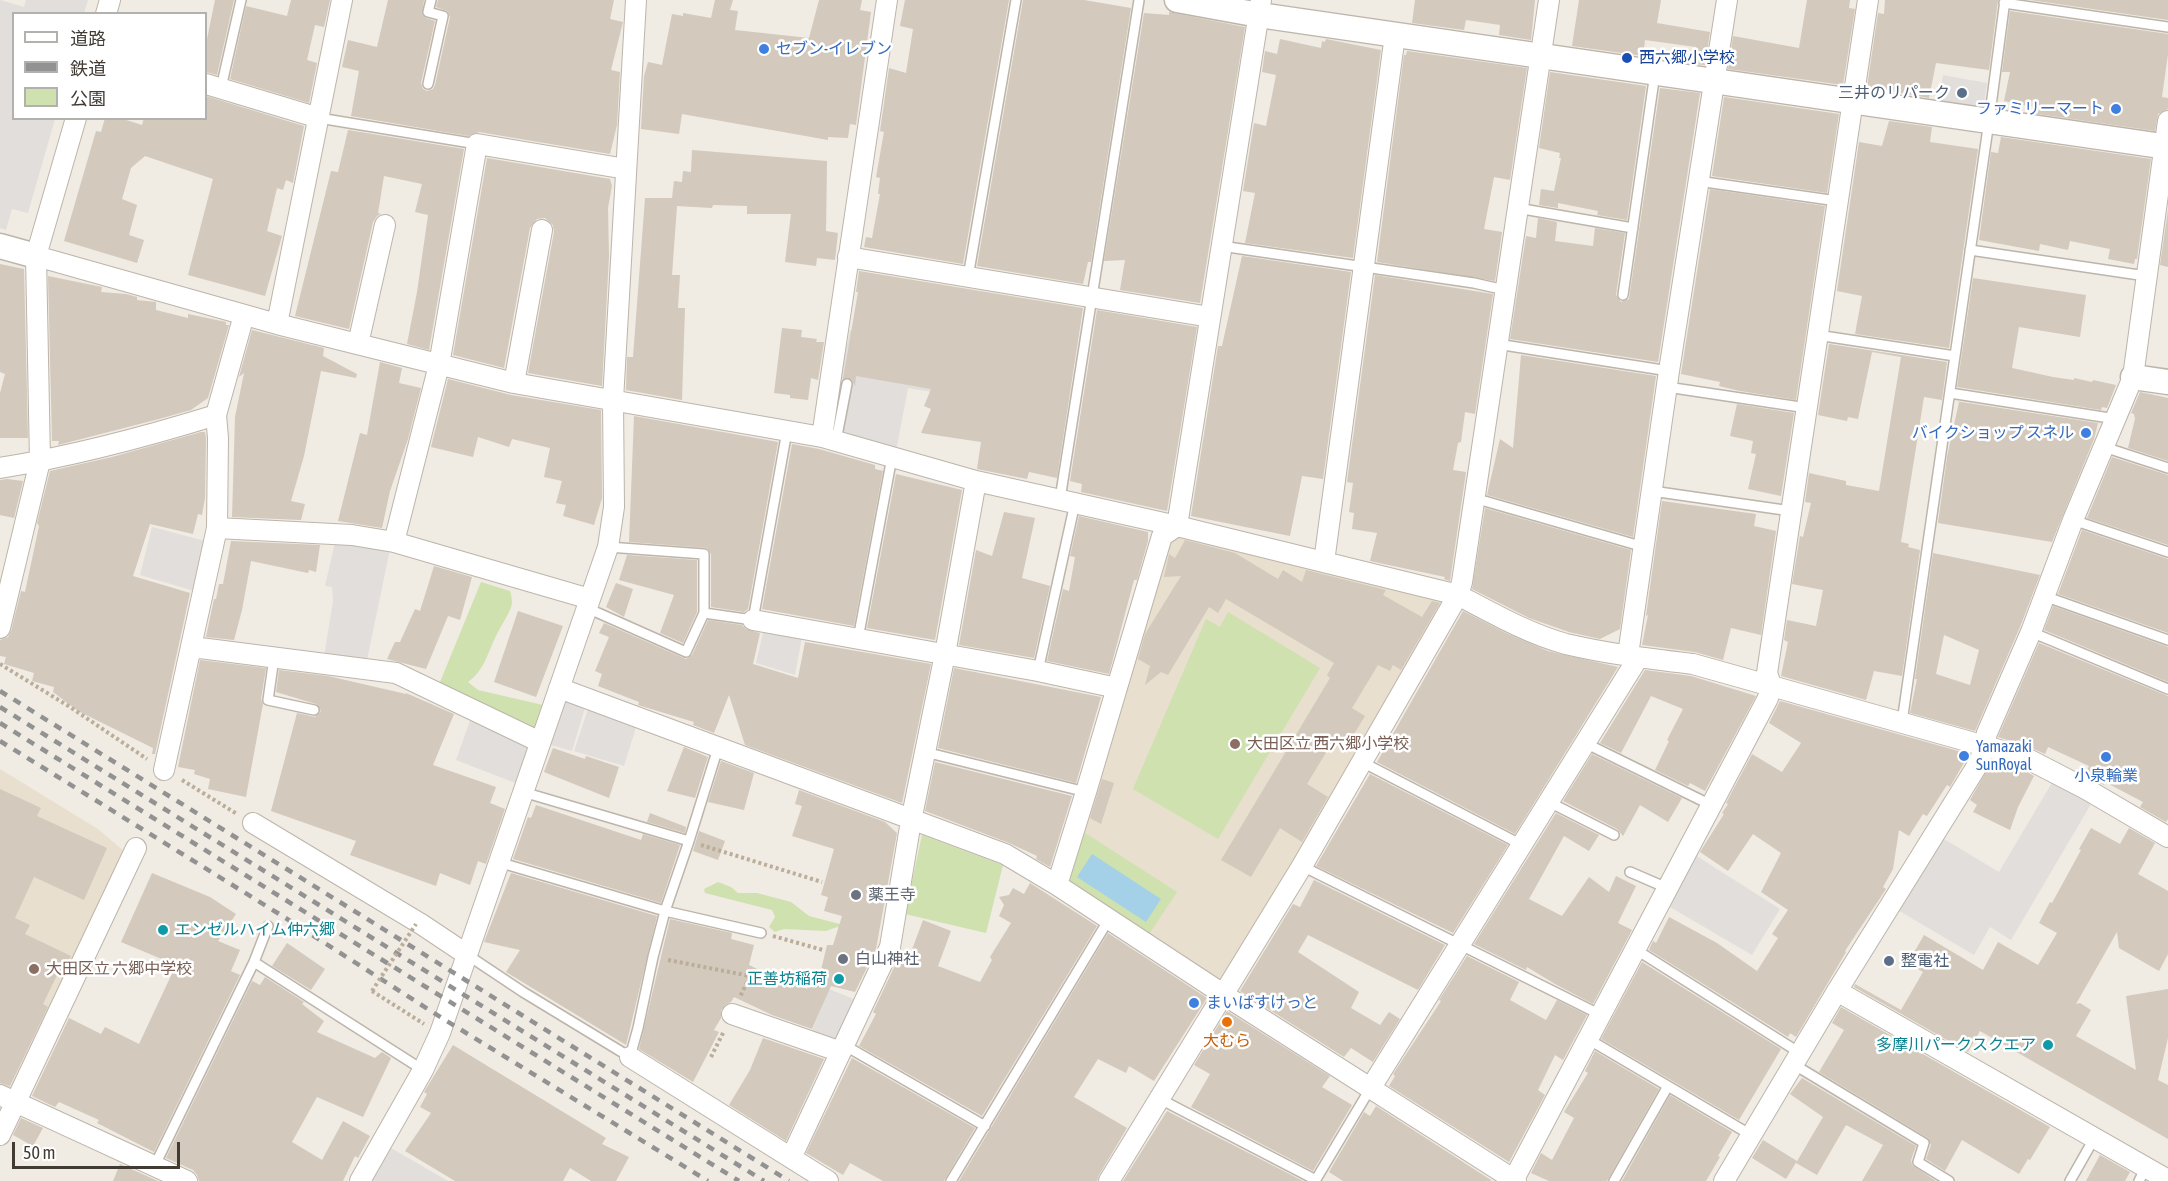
<!DOCTYPE html>
<meta charset="utf-8">
<style>
body{margin:0}
#map{position:relative;width:2168px;height:1181px;overflow:hidden;background:#f0ebe3;font-family:"Asap Condensed","Noto Sans JP",sans-serif}
canvas{display:block}
.legend{position:absolute;left:12px;top:12px;width:195px;height:108px;box-sizing:border-box;background:#fff;border:2px solid #b3b1ae;margin:0;padding:8px 10px;list-style:none;font-size:18px;color:#413b34}
.legend li{display:flex;align-items:center;gap:12px;height:30px}
.legend b{width:30px;border:2px solid #b3b1ae}
.scale{position:absolute;left:12px;top:1142px;width:168px;height:27px;box-sizing:border-box;border:3px solid #413b34;border-top:0;padding-left:8px;font-size:18px;line-height:21px;white-space:nowrap;color:#413b34;-webkit-text-stroke:4px #fff;paint-order:stroke}
</style>
<div id="map">
<canvas width="2168" height="1181"></canvas>
<ul class="legend">
<li><b style="height:8px;background:#fff"></b>道路</li>
<li><b style="height:8px;background:#929292"></b>鉄道</li>
<li><b style="height:16px;background:#cee1af"></b>公園</li>
</ul>
<div class="scale">50 m</div>
</div>
<script>
const c = document.querySelector('canvas').getContext('2d');
c.lineJoin = 'round';
function paint(path, color) { c.fillStyle = color; c.fill(path, 'evenodd'); }
function stroke(path, color, width, dash) { c.strokeStyle = color; c.lineWidth = width; c.lineCap = dash ? 'butt' : 'round'; c.setLineDash(dash || []); c.stroke(path); }
function write(font, color, halo, rows, align = 'center') {
  c.font = font + ' "Asap Condensed","Noto Sans JP",sans-serif'; c.lineWidth = 5; c.setLineDash([]); c.textBaseline = 'middle'; c.strokeStyle = halo; c.fillStyle = color; for (const [text, x, y, turn = 0] of rows) {
    c.save(); c.translate(x, y); c.rotate((+turn || 0) * Math.PI / 180); c.textAlign = isNaN(turn) ? turn : align; if (halo) c.strokeText(text, 0, 0); c.fillText(text, 0, 0); c.restore();
  }
}
paint(new Path2D(`
 M1181,535L1441,600L1446,608L1223,980L1211,982L1062,879L1170,538Z
 M0,769L98,829L125,852L8,1090L0,1087Z`), '#e8dfce');
paint(new Path2D(`
 M481,582L510,591C512,598 513,604 510,610C506,619 500,627 496,636C488,652 484,671 468,682L478,690L543,705L536,734L438,687Z
 M1228,612L1320,668L1218,839L1133,789L1206,619L1220,627Z
 M1085,833L1177,892L1149,934L1065,879Z
 M922,835L1003,865L986,933L905,914Z
 M718,882L731,887L738,893H757L791,902L809,916L867,931L865,934L837,927L826,931L784,929L775,932L769,927L775,917L772,910L705,893L704,889Z`), '#cee1af');
paint(new Path2D(`
 M0,0L24,7L26,0H88L84,13L14,14V118L55,119L28,213L12,209L6,230L0,228Z
 M1943,75L1987,83L1983,109L1938,103Z
 M850,330L1024,359L1017,406L908,388L896,451L829,432Z
 M152,527L209,542L198,592L140,575Z
 M336,538L390,549L366,665L324,657L333,601L332,587L325,586Z
 M764,629L802,637L795,675L756,663Z
 M565,700L585,708L572,751L551,745Z
 M588,709L637,724L624,766L574,751Z
 M471,718L531,746L518,784L456,760Z
 M2053,781L2091,804L2011,940L1990,927L1974,955L1896,909L1939,836L1999,872Z
 M1695,855L1780,909L1752,955L1670,907Z
 M829,989L856,1000L837,1047L810,1036Z
 M391,1148L448,1181H372Z`), '#e1dedb');
paint(new Path2D(`
 M1092,854L1161,899L1146,922L1077,877Z`), '#a4d1e8');
paint(new Path2D(`
 M215,0H234L217,75L206,72V44Z
 M291,0H330L324,27L315,25L307,60L317,63L309,103L230,79L246,6L287,16Z
 M388,0H424L422,14L426,18L435,21L421,83L423,89L427,91L433,89L435,85L450,17L447,11L436,7L438,0H614L610,19L623,22L611,70L620,72L617,125L610,154L479,132L468,136L351,116L359,71L342,67L348,40L377,47Z
 M715,0H733L730,10L738,11L735,30L809,38L819,0H862L860,10L871,12L856,125L850,124L848,138L828,137V140L682,114L679,134L641,129L644,76L648,62L662,65L672,14L683,16V13L711,18Z
 M905,0H1009L963,264L864,247L866,237L872,238L880,194H878L880,178L876,177L884,132L880,131L889,68L906,73L913,29L900,26Z
 M1023,0H1084L1131,8L1091,262H1088L1083,284L977,266Z
 M1415,0H1535L1531,40L1499,35L1500,25L1466,20L1464,30L1412,23Z
 M1579,0H1661L1657,23L1710,32L1705,65L1693,64L1696,47L1645,40L1643,56L1572,46Z
 M1807,0H1850L1849,8L1855,9L1843,85L1728,69L1733,36L1799,48Z
 M1885,0H1998L1989,70L1936,63L1929,98L1867,87L1878,13L1884,14Z
 M2030,0H2168V20Z
 M2010,11L2168,34V54L2162,97L2168,98V109L2158,114L2155,131L2031,113L2033,107L2004,101L2010,72H2002Z
 M1169,12L1245,27L1200,303L1120,290L1125,260L1104,261L1144,13L1169,15Z
 M1280,39L1321,48L1322,41L1325,42L1326,39L1381,50L1353,258L1245,243L1255,193L1243,191L1254,123L1266,126L1276,75L1262,72L1265,51L1277,54Z
 M1407,51L1527,68L1510,180L1494,177L1484,229L1502,232L1495,281L1377,262L1404,55H1406Z
 M1550,72L1646,86L1627,220L1597,215L1598,211L1558,203V208L1539,205L1541,189L1554,191L1561,158H1559L1560,153L1539,148Z
 M1660,88L1700,93L1658,362L1510,339L1526,236L1536,238L1538,218L1557,222L1555,241L1593,246L1595,228L1625,233L1616,295L1621,302L1629,299Z
 M206,96L304,126L293,183L286,180L283,190L277,188L267,231L282,236L265,296L188,275L213,179L145,156L131,168L122,199L137,205L129,235L144,240L137,263L64,241L96,131L101,132L105,118H120L142,125L144,118H206Z
 M1724,97L1839,114L1827,193L1712,176Z
 M1889,121L1932,127L1930,142L1978,149L1949,348L1855,334L1862,296L1837,291L1859,142L1882,146Z
 M348,130L464,149L429,350L407,344L417,292L428,215L415,212L422,184L384,176L378,213L381,214L377,216L373,222L349,329L295,316L331,171L338,172Z
 M2001,137L2151,159L2137,259H2135L2134,264L2108,259L2110,249L2070,241L2068,250L2040,244L2039,251L1979,240L1991,152L1998,153Z
 M692,150L827,161L826,231L838,233L835,260L817,258L816,266L785,262L791,214H747V206L713,205L712,208L677,206L672,275H680L678,308H685L682,400L626,390L627,357H633L645,198H672L674,181L682,182L683,171L691,172Z
 M487,158L610,179L612,186L608,208L609,256L602,386L528,373L554,232L553,225L545,218L537,219L530,228L504,368L453,355Z
 M1710,189L1825,206L1796,400L1740,391L1719,386L1720,382L1681,374Z
 M2168,210V267L2160,265Z
 M1242,256L1351,272L1323,479L1302,476L1290,536L1191,516L1218,346H1222Z
 M0,264L24,269L28,438H0V393L5,374L0,372Z
 M859,271L1083,308L1057,478L1029,472L1027,479L977,469L981,442L921,433L931,409L924,406L931,389L856,376L855,386L851,379H843L858,292H856Z
 M1375,275L1493,294L1475,414L1465,412L1461,442L1458,443L1453,470L1466,472L1450,581L1444,579L1445,577L1370,561L1377,533L1352,529L1354,513L1349,512L1353,483L1347,482Z
 M48,276L102,287L101,292L126,294L137,297V300L156,302V310L188,318V314L226,322V325H229L208,398L191,410L159,419L58,445L59,441H52Z
 M1973,278L2086,295L2080,337L2019,327L2012,368L2053,377L2074,380V378L2092,382L2093,380L2116,385L2107,408L2102,407L2101,410L1957,387Z
 M1097,310L1197,327L1167,511L1081,492L1082,484L1070,481Z
 M782,328L802,330L801,337L817,339L816,342H824L818,380L811,378L808,400L790,398V395L774,393Z
 M252,330L324,348L323,356L357,374L356,378L321,371L304,456L291,501L305,504L301,520L232,517L235,417L244,373L239,377Z
 M1829,344L1947,362L1942,400L1924,397L1901,542L1909,544L1908,547L1920,550L1902,676L1874,671L1866,700L1781,676L1788,642L1784,640L1787,620L1816,626L1823,590L1792,584L1800,536L1803,537L1811,503L1805,502L1809,473L1846,481V485L1879,491L1901,357L1872,352L1858,419L1848,417L1847,421L1818,415Z
 M1521,355L1656,376L1633,537L1487,495L1500,439L1513,448Z
 M380,362L402,368L399,383L421,388L408,439L390,491L382,528L338,521L360,433L367,435Z
 M448,379L511,395L601,410L602,498L594,525L563,516L566,505L556,503L562,481L544,477L550,448L512,439L509,447L478,437L473,457L431,447Z
 M2140,392L2168,398V461L2128,448L2135,419L2134,414L2131,413Z
 M1955,401L2098,423L2094,439L2052,542L1938,523L1947,457L1959,402Z
 M1737,404L1794,413L1781,496L1748,489L1756,454L1751,453L1753,441L1730,436Z
 M634,416L778,442L748,609L744,612L711,607V554L707,548L629,542Z
 M201,432H205L206,438L205,498L202,515L198,514L193,534L150,524L133,576L190,593L155,754H152L153,748L78,711L53,692L54,687L32,681L34,673L4,664L6,657L0,656V640L8,637L11,631L21,591L25,592L39,526L37,523L50,471L112,457Z
 M792,444L819,449L875,465V469L883,471L854,626L762,609Z
 M2112,457L2168,475V545L2087,518Z
 M896,474L962,490L935,640L867,628Z
 M7,479L23,481L14,518L0,515V480Z
 M1662,501L1756,514L1754,526L1776,531L1761,635L1731,628L1723,660L1695,652L1642,645L1648,615L1646,616Z
 M1485,508L1631,550L1620,629L1600,639L1569,632L1529,618L1472,589Z
 M1004,512L1035,518L1022,578L1050,586L1034,658L959,645L976,550L992,556Z
 M1079,516L1148,532V541L1137,580H1134L1109,674L1047,661L1063,589L1069,591L1075,557L1070,556Z
 M2082,530L2168,559V633L2058,594Z
 M1185,540L1235,553L1278,579L1283,570L1302,582L1306,570L1386,590L1383,595L1422,617L1432,601L1440,603L1401,670L1393,665L1390,671L1378,665L1352,708L1365,716L1348,744L1336,736L1307,784L1328,797L1302,842L1280,828L1251,877L1221,860L1330,678L1327,675L1334,663L1226,599L1218,613L1209,607L1168,675L1161,672L1145,685L1150,666L1138,659L1145,634L1181,576L1164,577L1169,554L1175,558Z
 M231,541L320,545L316,572L309,570L308,573L251,561L242,610L234,640L206,637L214,599H216L219,584H223Z
 M1933,553L2040,575L2020,627L1975,731L1910,713L1917,679H1915ZM1944,635L1979,650L1970,685L1936,674Z
 M627,555L697,560V612L683,643L660,633L674,595L619,580Z
 M434,566L472,577L460,620L448,616L426,669L387,659L395,642H400L415,609L420,611Z
 M616,583L633,589L624,617L606,607Z
 M2053,606L2168,647V682L2044,630Z
 M518,611L563,626L536,697L494,682Z
 M1463,611L1506,633L1548,651L1618,667L1515,834L1377,762Z
 M708,620L742,625L746,629L760,633L753,664L798,678L805,642L931,664L902,803L745,745L729,695L714,733L693,725L694,722L638,705L639,702L598,686L602,674L595,671L609,637L599,633L604,623L686,659L692,655Z
 M2039,643L2168,696V819L2166,822L2140,807L2143,802L2105,782L2104,785L2085,775L2089,766L2048,747L2045,754L2027,746L1998,737Z
 M200,660L266,668L261,699L263,704L246,797L208,789L210,779L194,774L195,770L178,767Z
 M954,668L1101,697L1076,783L938,748Z
 M279,670L328,676L406,694V693L454,714L433,765L496,787L490,803L505,809L486,864L478,861L470,885L440,873L436,886L350,855L356,841L271,811L297,713L315,717L321,711L316,704L276,692Z
 M1645,670L1691,676L1756,696L1705,791L1690,783L1688,786L1655,770L1669,741L1667,740L1683,709L1651,696L1621,753L1600,743Z
 M1780,701L1969,754L1950,787L1947,785L1927,816L1923,814L1909,836L1899,830L1893,869L1883,887L1886,889L1845,951L1846,952L1796,1037L1790,1033L1788,1037L1649,950L1653,941L1656,943L1669,917L1717,943L1757,971L1778,938L1772,934L1788,910L1761,892L1781,853L1753,834L1728,871L1700,852L1724,814L1722,813L1728,804L1726,803L1752,754L1782,772L1801,743L1769,723Z
 M684,747L708,757L695,798L667,791Z
 M553,748L585,759L586,756L619,767L609,798L544,772Z
 M1592,754L1682,798L1668,822L1640,805L1623,836L1617,829L1563,801Z
 M721,761L754,773L744,810L708,802Z
 M1992,761L2020,768L2034,776L2018,807L2010,830L1973,812L1977,805L1970,800Z
 M935,762L1072,796L1050,867L1036,859L1037,856L1009,843L925,811Z
 M1370,774L1508,845L1453,933L1316,866Z
 M1102,779L1114,783L1101,824L1090,818Z
 M0,789L41,808L37,816L107,848L84,900L34,877L15,918L30,925L25,934L71,956L61,975L58,973L43,1004L48,1007L10,1086L0,1083Z
 M799,790L885,822L897,833L876,949L855,992L831,986L812,1029L772,1015L734,997L731,1002L725,1005L721,1010V1018L714,1030L719,1032L693,1082L639,1049L670,919L732,933L731,939L754,945L749,965L788,984L790,980L807,989L816,968L821,970L827,945H833L842,916L824,911L828,897L821,895L834,849L792,836L802,806L795,804Z
 M536,805L641,840L643,834L680,845L661,903L513,859L528,817L531,818Z
 M650,813L686,827L685,833L647,822Z
 M1556,813L1599,835L1589,851L1564,836L1529,899L1562,916L1589,877L1609,892L1616,876L1636,886L1618,923L1632,930L1593,1004L1555,984L1527,967L1526,970L1474,944Z
 M2091,828L2120,844L2129,828L2155,843L2138,874L2168,891V954L2159,971L2119,948L2117,932L2076,1004L2080,1003L2091,1010L2076,1036L2136,1070L2126,996L2168,989V1038L2158,1080L2168,1085V1139L1980,1031L1968,1052L1854,987L1855,984L1901,1010L1923,972L1908,963L1924,935L1983,970L1998,942L2038,965L2057,933L2039,923L2050,902L2052,903L2081,850L2079,849Z
 M699,831L725,841L718,860L693,851Z
 M152,873L210,897L236,914L218,941L240,950L231,971L240,975L154,1152L97,1123L99,1120L59,1102L55,1107L32,1096L69,1018L101,1034L105,1027L139,1044L176,965L121,942Z
 M511,873L657,916L626,1045L506,972L520,950L484,942Z
 M1314,880L1445,945L1418,990L1308,935L1298,952L1359,992L1351,1008L1380,1025L1389,1012L1400,1019L1373,1062L1351,1048L1344,1057L1240,991L1293,904L1300,907Z
 M1030,883L1097,926L982,1116L859,1046L876,1014L873,1012L898,959L907,963L923,920L951,931L938,966L980,982L992,960L990,957L1011,923L999,916L1004,905L999,897L1009,895L1013,888L1024,894Z
 M1108,933L1207,998L1154,1081L1129,1066L1126,1073L1098,1059L1074,1097L1127,1128L1099,1175L1097,1181H959Z
 M287,943L325,969L311,990L272,966Z
 M1467,956L1519,982L1510,1000L1546,1020L1557,1000L1587,1015L1563,1060L1555,1055L1538,1090L1545,1095L1509,1162L1389,1086L1395,1076L1393,1074L1441,1001L1439,1000Z
 M1642,962L1781,1049L1739,1120L1601,1039Z
 M265,977L304,1002L302,1004L324,1021L317,1032L375,1058L382,1052L391,1058L363,1117L317,1097L292,1142L322,1160L343,1121L370,1136L358,1158L355,1156L343,1181H199L197,1175L193,1170L166,1158L252,981L260,985Z
 M1841,1007L2050,1127L2030,1160L2028,1159L2019,1174L1962,1140L1945,1171L1926,1159L1931,1145L1928,1138L1819,1072L1844,1030L1832,1023Z
 M1227,1011L1330,1076L1322,1087L1352,1105L1313,1171L1191,1107L1210,1074L1194,1065Z
 M763,1038L824,1059L786,1141L729,1105L750,1070Z
 M453,1045L606,1138L602,1144L629,1157L616,1181H591L570,1168L563,1181H455L405,1151L431,1113L420,1107L427,1094L424,1092Z
 M1595,1051L1659,1089L1607,1181H1549L1531,1173L1541,1153L1552,1160L1574,1118L1564,1112L1588,1073L1585,1071Z
 M852,1058L975,1128L944,1181H883L850,1163L843,1175L806,1153Z
 M1802,1078L1916,1146L1911,1160L1912,1165L1936,1181H1862L1883,1145L1846,1125L1817,1175L1796,1163L1823,1117L1790,1094Z
 M1670,1095L1732,1132L1718,1156L1720,1157L1706,1181H1622Z
 M1376,1106L1491,1180V1181H1343L1329,1172L1364,1112L1370,1116Z
 M1167,1111L1303,1181H1123Z
 M21,1118L43,1128L33,1146L13,1135Z
 M1763,1140L1797,1161L1786,1179L1752,1158Z
 M2100,1155L2130,1172L2125,1181H2086Z
 M120,1164L158,1181H113Z`), '#d3c9bd');
const service = new Path2D(`
 M2004,3L2168,27
 M428,84L443,16L428,12L431,0
 M221,88L241,0
 M319,118L477,144
 M1698,181L1837,201
 M1517,208L1633,228
 M1221,246L1474,283L1505,290
 M1970,250L2146,276
 M968,277L1016,0
 M1623,295L1655,73
 M1817,335L1955,356
 M1497,344L1669,371
 M1667,387L1807,408
 M1950,393L2116,419
 M836,441L847,384
 M2104,447L2168,468
 M1652,491L1791,511
 M1474,498L1644,547
 M1060,499L1139,0
 M2073,520L2168,552
 M608,547L704,554V613L753,620L787,431
 M2044,596L2168,640
 M587,608L686,652L704,613
 M2031,632L2168,689
 M858,639L892,457
 M274,658L268,700L314,710
 M1038,671L1075,503
 M1902,722L1989,121L2005,0
 M1585,743L1711,805
 M925,752L1086,792
 M1362,762L1522,845
 M523,792L689,841
 M1549,802L1614,835
 M498,862L665,911L761,933
 M1302,866L1601,1015
 M1630,872L1667,888
 M268,926L254,962L423,1070
 M1635,949L1800,1053
 M466,954L523,992L630,1057L638,1028L653,957L665,911L689,841L718,748
 M1588,1039L1751,1135
 M844,1045L985,1126
 M1793,1064L1924,1143L1918,1162L1949,1181
 M1158,1098L1316,1180
 M155,1165L254,962
 M951,1181L1109,919
 M1315,1181L1370,1089
 M1614,1181L1668,1086
 M2070,1181L2095,1137
 M2139,1181L2146,1167`);
const minor = new Path2D(`
 M106,14L110,0
 M206,84L319,118
 M36,256L277,324L514,383L822,437L976,481L1177,526L1458,595C1492,613 1529,634 1566,644C1608,654 1651,659 1693,664L2024,757L2086,789L2168,837
 M848,257L1210,317
 M277,324L342,0
 M358,344L385,225
 M514,383L542,230
 M822,437L887,0
 M0,468C73,456 145,437 216,415L244,315
 M217,528L352,535L394,542L590,599
 M394,542L439,365L477,144L626,169
 M1324,562L1395,35
 M753,620L1038,671L1117,688
 M0,628L40,461L36,256L76,118
 M192,647L396,673L540,742
 M1628,655L1669,371L1727,0
 M559,688L1005,854L1057,885L1232,1000L1516,1181
 M164,770L217,528L218,438L216,415
 M253,823L421,924L466,954
 M1057,885L1086,792L1162,536L1177,526L1261,0
 M1837,991L2168,1180
 M732,1014L841,1052
 M630,1057L828,1181
 M1370,1089L1638,658
 M0,1095L187,1181
 M0,1135L136,848
 M791,1158L890,947L911,821L945,654L976,481
 M360,1181L423,1070L440,1033L608,547L614,507L613,400L636,0
 M1109,1181L1302,866L1458,595L1462,582L1549,0
 M1513,1181L1768,698L1771,685L1767,673L1868,0
 M1724,1181L1837,991L1980,761L1987,733L2031,632L2073,520L2133,377L2168,121`);
const tertiary = new Path2D(`
 M1177,0L1259,15L2168,147
 M0,246L36,256
 M2133,377L2168,382`);
stroke(service, '#bdb5aa', 12);
stroke(minor, '#bdb5aa', 22);
stroke(tertiary, '#bdb5aa', 27);
stroke(new Path2D(`
 M0,664L70,707L147,759
 M182,780L237,814
 M701,845L822,882
 M773,936L823,950
 M668,960L750,976L740,997
 M372,991L424,1024
 M711,1057L724,1031`), '#baad99', 4, [3, 3]);
stroke(service, '#fff', 9);
stroke(minor, '#fff', 20);
stroke(tertiary, '#fff', 24);
stroke(new Path2D(`
 M0,691L789,1181
 M0,707L764,1181
 M0,723L739,1181
 M0,741L284,917L445,1020L708,1181`), '#929292', 4.5, [8, 8]);
stroke(new Path2D(`
 M372,991L416,924`), '#baad99', 4, [3, 3]);
for (const [x, y, r, color] of [
 [764,49,6,"#3f7fe0"],
 [1627,58,6,"#1a4fb4"],
 [1962,93,6,"#5c6f8a"],
 [2116,109,6,"#3f7fe0"],
 [2086,433,6,"#3f7fe0"],
 [1235,744,6,"#8d6e63"],
 [1964,756,6,"#3f7fe0"],
 [2106,757,6,"#3f7fe0"],
 [856,895,6,"#6b7280"],
 [163,930,6,"#0f9aa8"],
 [843,959,6,"#6b7280"],
 [1889,961,6,"#5c6f8a"],
 [34,969,6,"#8d6e63"],
 [839,979,6,"#0f9aa8"],
 [1194,1003,6,"#3f7fe0"],
 [1227,1022,6,"#e8710a"],
 [2048,1045,6,"#0f9aa8"]
]) { const dot = new Path2D(); dot.arc(x, y, r, 0, 2 * Math.PI); c.fillStyle = color; c.fill(dot); stroke(dot, '#fff', 2); }
write('16px', '#366cbe', '#fff', [
 ["セブン-イレブン",776,49],
 ["ファミリーマート",2104,109,"right"],
 ["バイクショップ スネル",2074,433,"right"],
 ["Yamazaki",1976,747],
 ["SunRoyal",1976,765],
 ["小泉輪業",2106,776,"center"],
 ["まいばすけっと",1206,1003]
], 'left');
write('16px', '#164399', '#fff', [
 ["西六郷小学校",1639,58]
], 'left');
write('16px', '#4e5e75', '#fff', [
 ["三井のリパーク",1950,93],
 ["整電社",1901,961,"left"]
], 'right');
write('16px', '#785e54', '#fff', [
 ["大田区立 西六郷小学校",1247,744],
 ["大田区立 六郷中学校",46,969]
], 'left');
write('16px', '#5b616d', '#fff', [
 ["薬王寺",868,895],
 ["白山神社",855,959]
], 'left');
write('16px', '#0d838f', '#fff', [
 ["エンゼルハイム仲六郷",175,930,"left"],
 ["正善坊稲荷",827,979],
 ["多摩川パークスクエア",2036,1045]
], 'right');
write('16px', '#c56008', '#fff', [
 ["大むら",1227,1041]
]);
</script>
